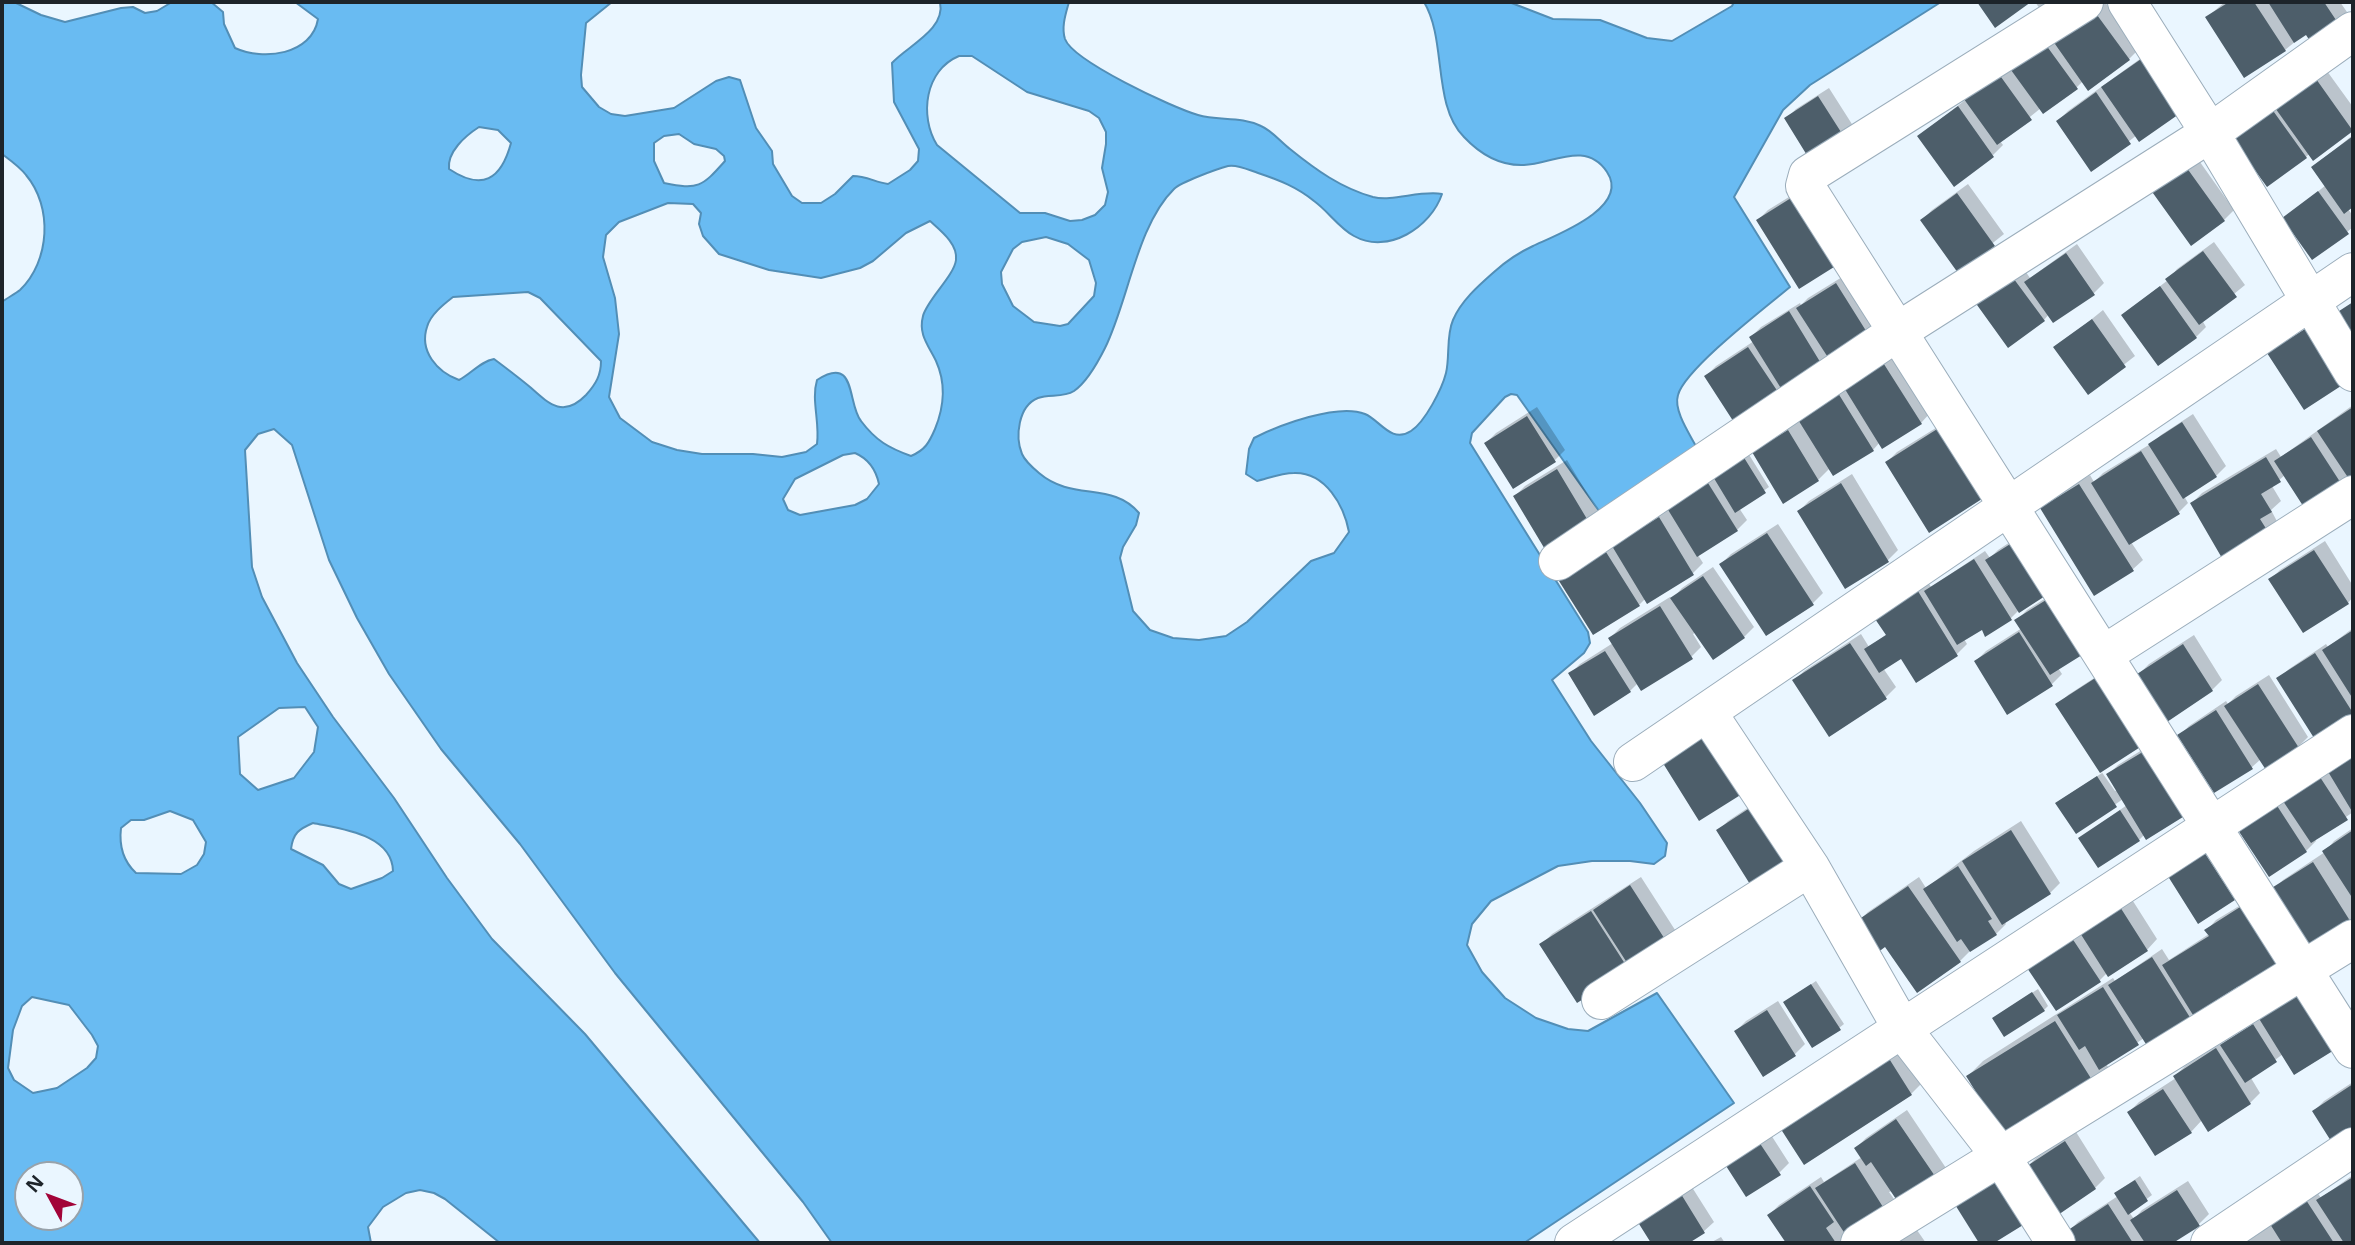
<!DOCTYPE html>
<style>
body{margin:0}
#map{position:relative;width:2355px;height:1245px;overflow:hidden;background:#eaf6ff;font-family:"Open Sans",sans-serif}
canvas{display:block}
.frame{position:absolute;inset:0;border:4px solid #1d242a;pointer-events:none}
.north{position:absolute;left:14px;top:1161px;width:70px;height:70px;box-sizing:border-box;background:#eaf6ff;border:2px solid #98a2aa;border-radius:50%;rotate:311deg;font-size:19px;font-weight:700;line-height:28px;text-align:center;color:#1d242a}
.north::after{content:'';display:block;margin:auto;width:24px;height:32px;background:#a20338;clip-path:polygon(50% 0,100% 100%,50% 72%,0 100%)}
</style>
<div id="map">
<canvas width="2355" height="1245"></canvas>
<div class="frame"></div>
<div class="north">N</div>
</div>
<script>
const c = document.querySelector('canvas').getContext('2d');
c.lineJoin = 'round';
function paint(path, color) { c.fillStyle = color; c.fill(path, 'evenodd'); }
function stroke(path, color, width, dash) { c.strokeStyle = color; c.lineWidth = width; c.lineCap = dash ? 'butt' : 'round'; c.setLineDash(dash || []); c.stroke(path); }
const water = new Path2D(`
 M2,2H14L41,15L65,22L121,8L133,7L145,13L157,11L172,2H211L223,12L224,24L235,48C263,61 312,55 318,19L295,2H612L586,23L581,75L582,87L599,107L611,114L625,116L674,108L716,81L729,77L740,80L756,128L772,151L773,164L792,196L802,203H821L835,194L853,176C866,176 875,182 888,184L910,170L918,161L919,149L894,102L892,63C907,46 946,30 940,2H1069C1066,13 1061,27 1065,39C1073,61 1173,108 1198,115C1218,121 1241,116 1261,126C1271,130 1281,142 1290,149C1316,170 1341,188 1373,197C1393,202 1420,190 1442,194C1431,227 1388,255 1354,236C1339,228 1328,211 1314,201C1297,187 1279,180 1258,173C1249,170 1237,164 1228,166C1217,169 1181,182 1174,189C1137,225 1128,302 1105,348C1098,362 1087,382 1074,391C1063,398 1050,394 1038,398C1018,406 1015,437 1022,454C1025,461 1033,468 1039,473C1073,502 1112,481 1139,513L1136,525L1123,547L1120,558L1133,611L1150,630L1173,638L1199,640L1226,636L1247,622L1311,561L1334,553L1349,532C1344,506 1326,472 1294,473C1282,473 1269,478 1257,481L1246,474L1249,449L1254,438C1279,425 1338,403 1365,414C1380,420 1391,444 1411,431C1425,422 1442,389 1446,373C1450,356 1446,336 1453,320C1461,301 1478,286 1494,272C1505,262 1520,252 1533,246C1554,236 1631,208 1607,172C1586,140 1552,164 1524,165C1501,166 1480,154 1464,137C1432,105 1447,40 1424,2H1509L1553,19L1600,20L1647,38L1672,41L1732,6L1734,2H1941L1810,85L1783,110L1734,197L1790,287C1766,307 1685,369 1678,395C1673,411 1691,436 1698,450L1604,518L1517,395L1511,394L1505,397L1472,433L1470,443L1588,632L1590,643L1584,653L1552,680L1591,741L1640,803L1667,843L1665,856L1654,864L1630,861H1592L1558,866L1491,901L1472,924L1467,945L1482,972L1505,998L1536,1018L1568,1029L1588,1031L1657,993L1734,1103L1524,1243H832L803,1202L615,973L520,844L441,749L389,674L357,618L329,560L292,445L274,429L258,434L245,450L252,567L262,597L297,663L333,717L394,798L447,878L492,939L585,1034L760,1243H500L445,1199L434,1193L420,1190L406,1193L383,1207L368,1227L371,1243H2V302C7,298 15,294 20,290C50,261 53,207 26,175C20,167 10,160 2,154ZM959,56H972L1027,92L1089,111L1099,118L1106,132V144L1102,168L1108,192L1105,205L1095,215L1082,220L1070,221L1045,213H1020L937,145C919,116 925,70 959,56ZM479,127L498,130L511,143C501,180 482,191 449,169C447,152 465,136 479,127ZM679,134L694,144L716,149L724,156L725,161C702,187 698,190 664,183L654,161V143L664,136ZM668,203L693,204L701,213L699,224L703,236L719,254L769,270L821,278L860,268L873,261L906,233L930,221C941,231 958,244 956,260C954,276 927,300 923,316C918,335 929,346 936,361C946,383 944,407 935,429C929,443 925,450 911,456C889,448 876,441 861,421C847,404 857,354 817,380C811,400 820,422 817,444L806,452L782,457L753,454H702L677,450L652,442L620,418L609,397L619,334L615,298L603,257L606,235L619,222ZM1046,237L1068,244L1089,260L1096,283L1094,296L1068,324L1060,326L1034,322L1013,306L1002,284L1001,272L1013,249L1022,242ZM528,292L540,298L601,361C601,375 596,384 586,395C563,419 548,403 530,387C518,377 506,368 494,359C481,361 471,374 459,380C437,372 419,351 427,327C430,315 444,304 453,297ZM855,453C869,459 876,470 879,484L867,499L855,505L800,515L788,510L783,499L795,479L843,455ZM305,707L318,727L314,752L294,778L258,790L240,774L238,737L279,708ZM170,811L193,820L206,842L204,854L197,865L181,874L136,873C123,861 119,845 121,828L131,820H144ZM313,823C341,829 392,834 393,871L382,878L351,889L339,884L323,865L291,849C293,833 299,829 313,823ZM32,997L69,1005L92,1035L98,1046L96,1058L87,1068L57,1088L33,1093L14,1080L8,1068L13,1030L22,1006ZM28,1175H70V1217H28Z`);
paint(water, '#69bbf2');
stroke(water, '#528eb6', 2);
paint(new Path2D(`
 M2035,2H2058L2043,13Z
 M2091,2H2105L2139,49L2129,59L2089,88L2083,81L2076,88L2041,108L2000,141L2003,145L1993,155L1919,136Z
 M2225,2H2340L2347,12L2337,22L2307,32L2285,50L2207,17Z
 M2155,48L2137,135L2092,170L2058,121L2068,111Z
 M2319,60L2353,107V129L2313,158L2310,153L2306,157L2229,130Z
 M1829,88L1857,132L1847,142L1786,119L1796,109Z
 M2353,135V205L2348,209L2353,216V227L2347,232L2284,219L2326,185L2313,167Z
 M2195,155L2234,210L2224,220L2153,189Z
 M1810,184L1851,250L1758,220L1768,210Z
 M1968,184L2004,234L1959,270L1922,220L1932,210Z
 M2214,242L2245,285L2202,320L2206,327L2196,337L2159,364L2123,315L2168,280L2177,269Z
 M2077,244L2104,283L2094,293L2049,314L2044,320L1974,298L2019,262L2030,278Z
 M1847,274L1877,323L1781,397L1706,376L1716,366L1754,341L1751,337L1761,327L1800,303L1801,305L1808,298Z
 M2103,310L2135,356L2089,392L2056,348Z
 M1893,352L1931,412L1921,423L1880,442L1873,450L1830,468L1818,480L1765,443Z
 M2353,405V482L2343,486L2285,475L2272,486L2281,501L2271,510L2280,527L2270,537L2192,503L2202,493L2276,449L2281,457Z
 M1537,407L1565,450L1555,460L1486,443L1496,433Z
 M2193,414L2226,466L2216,476L2184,496L2188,503L2178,513L2131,542L2143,560L2132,570L2043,508L2053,498L2090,475L2094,482L2103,473L2152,443L2161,435Z
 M1952,418L1994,486L1887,462L1897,452Z
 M1748,453L1769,487L1739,508L1747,520L1737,530L1698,555L1703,563L1693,573L1646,598L1639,605L1562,581Z
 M1567,460L1602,518L1592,528L1515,496L1525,486Z
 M1852,474L1898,550L1888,560L1845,587L1799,511L1809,501Z
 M1778,524L1823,593L1813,603L1721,564L1731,554Z
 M2036,525L2018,611L2011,618L1982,628L1964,639L1967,644L1957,654L1917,680L1901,656L1883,668L1896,687L1886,697L1829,735L1794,681L1804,671L1861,634L1869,647L1887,634L1926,579L1931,587L1985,551L1990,558L1998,550Z
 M2325,541L2353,586V597L2348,603L2270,580L2280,570Z
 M1713,567L1754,627L1744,637L1696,632L1693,634L1701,647L1691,657L1638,683L1630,691L1570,674L1580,664L1613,643L1610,638L1620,628L1670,597L1672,599L1682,588Z
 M2065,586L2058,668L2062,674L2052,684L1976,661L1986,651L2022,628L2017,620L2027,610Z
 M2353,628V710L2315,736L2278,679L2289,669L2326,644L2328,647Z
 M2194,635L2222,680L2212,690L2168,719L2139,674L2149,664Z
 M2111,667L2101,771L2115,791L2118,790L2108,775L2118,765L2161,738L2145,834L2139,840L2080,838L2127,805L2123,799L2076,832L2062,799L2102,773L2058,705L2068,695Z
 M2269,675L2308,737L2298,747L2261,759L2252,767L2215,791L2179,736L2189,726L2226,701L2228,704L2236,696Z
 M2353,751V812L2315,839L2316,841L2306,851L2236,824Z
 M1770,793L1806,849L1718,831L1728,821Z
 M2021,821L2060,883L2050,893L2004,921L2006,924L1996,934L1970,951L1960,961L1886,945L1858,922L1868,912L1919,877L1926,888L1974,851Z
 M2353,828V920L2351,923L2273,890L2283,880L2325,852L2334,841Z
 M2206,830L2244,888L2234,898L2198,921Z
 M1641,877L1677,933L1578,1001L1542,944L1552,934Z
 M2126,890L2157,939L2147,950L2108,974L2107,973L2099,981L2023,959Z
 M2259,894L2240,984L2200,1008L2205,1015L2144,1038L2106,1064L2111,1071L2096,1086L1968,1076L1983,1061L2113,978L2115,981L2162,949L2169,960L2209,934L2207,930L2216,920Z
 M1816,981L1844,1024L1839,1028L1785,1002Z
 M2038,989L2048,1006L2044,1010L1994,1018Z
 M1778,1001L1805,1044L1795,1054L1764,1075L1736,1031L1746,1021Z
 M2261,1019L2283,1054L2251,1078L2260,1093L2250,1103L2209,1130L2202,1120L2191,1132L2129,1112L2139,1102L2176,1078L2175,1076L2185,1066Z
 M1894,1041L1921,1084L1911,1094L1804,1163Z
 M2353,1082V1136L2314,1111L2324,1101Z
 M1907,1110L1948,1171L1889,1192L1899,1206L1841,1243H1788L1769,1215L1779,1205L1821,1177L1824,1182L1862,1157L1856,1148L1866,1138Z
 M1764,1124L1789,1163L1779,1173L1747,1194Z
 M2076,1132L2105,1178L2095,1188L2055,1214L2026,1168L2036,1158Z
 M1683,1173L1714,1222L1703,1232L1685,1243H1653L1631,1208Z
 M2353,1175V1242L2351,1243H2243L2317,1192L2321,1198Z
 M2140,1176L2152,1195L2129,1212L2134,1219L2142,1210L2188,1181L2209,1214L2199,1224L2170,1243H2075L2068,1232L2078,1222L2118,1196L2121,1189Z
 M1912,1223L1926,1243H1882Z
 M1721,1237L1725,1243H1710Z`), '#0003');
paint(new Path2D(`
 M1977,2H2031L1995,28Z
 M2229,2H2254L2286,51L2244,78L2205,17Z
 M2268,2H2324L2338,23L2310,41L2306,35L2294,43Z
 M2089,4L2130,60L2088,91L2048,34Z
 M2038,34L2078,89L2043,114L2003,59Z
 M2144,57L2182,112L2139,142L2101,87Z
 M2309,69L2353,131L2313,161L2268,98Z
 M1996,70L2032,120L1997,145L1961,95Z
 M2096,92L2131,144L2091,172L2056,121Z
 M1818,96L1848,143L1813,165L1784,118Z
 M2266,101L2307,158L2267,187L2226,130Z
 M1958,106L1994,157L1954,187L1917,136Z
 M2353,136V207L2344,214L2311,167Z
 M2184,164L2225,221L2191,246L2150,189Z
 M2318,191L2349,234L2312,260L2282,218Z
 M1799,193L1842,262L1799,289L1756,220Z
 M1957,193L1995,246L1958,273L1920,220Z
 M2203,251L2237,297L2199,325L2165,279Z
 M2066,253L2095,295L2053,323L2024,282Z
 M2008,271L2045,321L2008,348L1972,298Z
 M1836,283L1868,334L1829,359L1796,308Z
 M2160,286L2197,338L2158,366L2121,315Z
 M2353,302V341L2336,313Z
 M1789,311L1822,365L1782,390L1749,337Z
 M2092,319L2126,367L2088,395L2053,347Z
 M2308,327L2344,384L2304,410L2267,353Z
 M1748,347L1782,398L1737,427L1704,376Z
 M1882,361L1922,424L1882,449L1843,386Z
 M1838,393L1874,451L1833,476L1797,418Z
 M2353,407V485L2317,431Z
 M1527,416L1556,462L1513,489L1484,443Z
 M2182,422L2217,477L2183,499L2148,444Z
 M1942,426L1985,497L1929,533L1885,462Z
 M1788,430L1819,481L1783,504L1752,452Z
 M2311,437L2344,488L2307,512L2274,461Z
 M2141,451L2180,514L2129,545L2091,483Z
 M1743,456L1766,493L1735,513L1712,475Z
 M2266,457L2281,482L2261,494L2272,512L2260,519L2272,538L2226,565L2190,503Z
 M1557,469L1593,529L1549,556L1513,496Z
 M1703,475L1738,531L1697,557L1662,500Z
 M1841,483L1889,562L1845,589L1797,511Z
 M2079,484L2134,571L2094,596L2040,508Z
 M1659,517L1694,575L1647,604L1612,546Z
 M1767,533L1814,605L1766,636L1719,564Z
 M2026,534L2059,587L2019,613L1985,560Z
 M2314,550L2349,604L2303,633L2268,579Z
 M1606,552L1640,606L1593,635L1559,581Z
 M1974,559L2012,620L1985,637L1982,630L1957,645L1924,591Z
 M1703,576L1745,638L1713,660L1670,598Z
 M1916,588L1958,656L1916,683L1901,659L1879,673L1864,649L1886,635L1873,616Z
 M2054,595L2090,650L2050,675L2014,620Z
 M1660,606L1693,659L1641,691L1608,638Z
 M2353,630V699L2322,650Z
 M2019,632L2053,686L2007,715L1974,661Z
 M1850,643L1887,699L1829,737L1792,680Z
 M2183,644L2213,691L2167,722L2137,674Z
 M1605,651L1631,692L1594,716L1568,673Z
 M2315,653L2353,713L2314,738L2276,678Z
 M2100,675L2145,744L2100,773L2055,704Z
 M2258,684L2299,748L2266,770L2224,706Z
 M2216,710L2253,769L2214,793L2177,735Z
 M1712,728L1750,789L1699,821L1661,760Z
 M2151,747L2191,812L2146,840L2106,774Z
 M2353,753V813L2327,770Z
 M2318,774L2348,820L2311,843L2281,798Z
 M2097,776L2117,807L2076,834L2055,803Z
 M2272,798L2307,852L2269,877L2234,824Z
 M1759,802L1797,861L1753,889L1716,830Z
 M2120,810L2140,841L2098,868L2078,838Z
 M2011,830L2051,894L2002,925L1962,861Z
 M2353,830V899L2322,851Z
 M2195,838L2235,900L2198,924L2159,862Z
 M2313,862L2352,924L2310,951L2270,889Z
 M1958,866L1992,919L1988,921L1997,935L1970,952L1961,939L1957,942L1923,889Z
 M1630,885L1668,944L1631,969L1593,910Z
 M1908,886L1961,962L1917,993L1885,947L1877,953L1855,922Z
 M2115,899L2148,951L2108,977L2075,925Z
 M2248,902L2285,963L2242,991L2239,986L2193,1015L2162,965L2209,936L2204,930Z
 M1591,911L1629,970L1577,1003L1539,944Z
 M2066,929L2101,982L2056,1011L2021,959Z
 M2152,957L2196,1027L2153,1055L2108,985Z
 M1811,984L1841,1030L1812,1048L1783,1002Z
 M2307,986L2344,1044L2294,1075L2258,1017Z
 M2103,987L2139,1045L2099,1070L2085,1046L2079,1050L2057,1015Z
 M2032,992L2045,1011L2004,1037L1992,1018Z
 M1767,1010L1796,1056L1763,1077L1734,1031Z
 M2055,1021L2097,1088L2008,1144L1966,1076Z
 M2253,1024L2277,1062L2245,1083L2220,1045Z
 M2216,1048L2251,1104L2208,1132L2173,1076Z
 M1883,1049L1912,1095L1804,1165L1775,1120Z
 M2353,1084V1138L2336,1149L2312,1111Z
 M2163,1089L2192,1133L2155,1156L2127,1112Z
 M1896,1119L1939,1182L1902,1208L1871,1162L1866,1166L1854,1148Z
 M1753,1133L1781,1175L1746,1197L1719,1155Z
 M2065,1141L2096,1189L2055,1217L2024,1168Z
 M1855,1163L1890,1218L1851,1243L1815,1188Z
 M1995,1167L2028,1222L1994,1243H1979L1949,1195Z
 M2353,1177V1243H2344L2316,1200Z
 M2135,1180L2148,1201L2128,1215L2114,1193Z
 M1673,1181L1705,1233L1689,1243H1651L1629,1208Z
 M1810,1186L1834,1222L1826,1228L1836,1243H1786L1767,1215Z
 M2177,1190L2200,1226L2173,1243H2145L2130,1220Z
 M2306,1200L2334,1243H2282L2270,1224Z
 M2108,1204L2133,1243H2072L2065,1232Z`), '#4d5e6a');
const minor = new Path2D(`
 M2084,2L1808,175L1805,186L2353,1049
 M2127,2L2210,133L2353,372
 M1558,561L1897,332L2210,133L2353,31
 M2103,655L2353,495
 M1707,712L1810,867L1903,1030L2000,1155L2056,1243
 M1633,762L2353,272
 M1601,1000L1810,867
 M1574,1243L2353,734
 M1860,1243L2353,939
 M2210,1243L2353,1147`);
stroke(minor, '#9badbb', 40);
stroke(minor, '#fff', 38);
</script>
